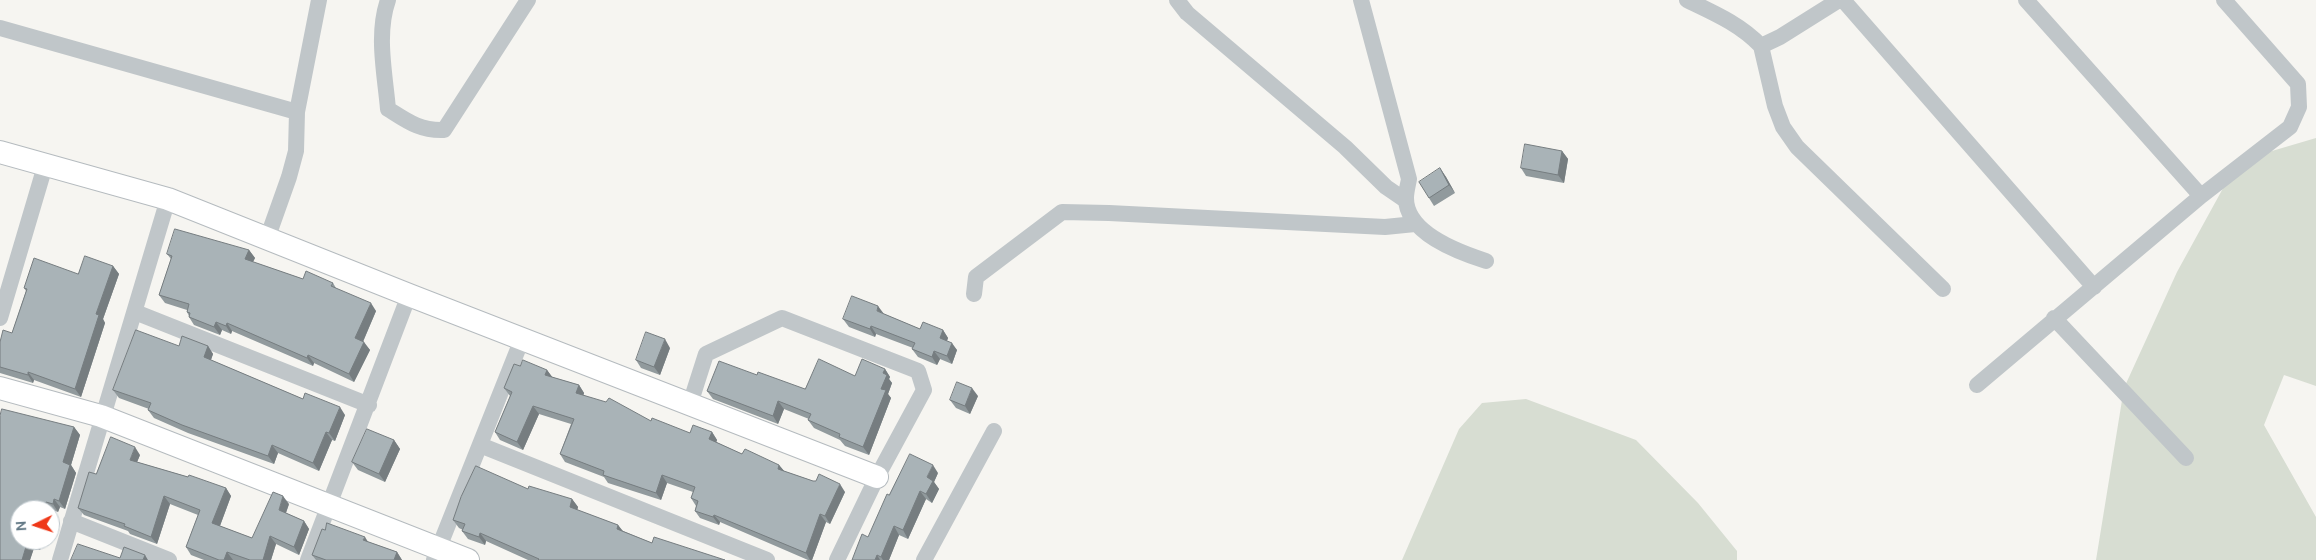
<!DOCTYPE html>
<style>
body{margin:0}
#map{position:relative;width:2316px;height:560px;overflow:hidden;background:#f6f5f1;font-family:Ubuntu,sans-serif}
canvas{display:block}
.north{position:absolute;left:10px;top:500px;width:50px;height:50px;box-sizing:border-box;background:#fff;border:1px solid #c0c9ce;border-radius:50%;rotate:266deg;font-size:14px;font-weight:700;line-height:20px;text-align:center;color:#627885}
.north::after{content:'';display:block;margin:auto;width:18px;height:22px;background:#ef3818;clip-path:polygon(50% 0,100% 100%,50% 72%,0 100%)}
</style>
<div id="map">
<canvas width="2316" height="560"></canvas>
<div class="north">N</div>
</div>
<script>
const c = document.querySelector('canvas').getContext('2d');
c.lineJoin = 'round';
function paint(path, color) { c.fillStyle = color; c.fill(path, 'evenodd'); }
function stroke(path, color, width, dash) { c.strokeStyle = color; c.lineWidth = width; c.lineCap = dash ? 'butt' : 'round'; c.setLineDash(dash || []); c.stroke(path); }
paint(new Path2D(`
 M2316,138V386L2284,375L2264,425L2316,517V560H2096L2124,388L2177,272L2238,161Z
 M1526,399L1636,440L1698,503L1737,551V560H1402L1459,429L1482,403Z`), '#d7ddd2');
const secondary = new Path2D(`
 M0,152L168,199L409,295L877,477
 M0,388L101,416L468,560`);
stroke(secondary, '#b5bbbf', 24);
stroke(new Path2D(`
 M388,0C376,34 385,74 388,109C407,121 420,131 444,130L528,0
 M1177,0L1187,13L1345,147L1386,187L1405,200
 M1361,0L1409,179C1408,185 1406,192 1406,198C1406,233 1458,252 1486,261
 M1687,0C1714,13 1740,24 1761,46
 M1839,0L1780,37L1761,46L1775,106L1783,127L1797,147L1943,289
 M1843,0L2094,287
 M2026,0L2201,196
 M0,28L297,112
 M267,239L289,177L296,151L297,112L319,0
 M974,294L976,277L1062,212L1109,213L1385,227L1415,224
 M135,312L369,405
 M0,318L45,166
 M2054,318L2186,458
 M1977,385L2201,196L2290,127L2299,107L2298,84L2224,0
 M690,404L706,354L782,318L918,371L924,390L877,477L837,560
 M480,445L767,560
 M71,521L169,560
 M60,560L168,199
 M308,560L409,295
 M434,560L522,339
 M924,560L994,431`), '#c0c6c9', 16);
stroke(secondary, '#fff', 22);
paint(new Path2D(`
 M1562,151L1568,159L1564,183L1526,176L1521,168Z
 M1440,168L1446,177L1455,193L1434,206L1429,198Z
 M249,250L255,258L253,262L303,279L333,283L336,288L376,311L363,342L370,350L354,382L314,363L313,366L232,331L231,334L222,330L220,335L194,325L189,317V316L187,312V310L165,303L159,295L171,259L167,254Z
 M113,266L119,274L103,319L105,323L81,397L34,380L33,383L0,373V342L12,333L26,291L24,288L78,274Z
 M884,314L920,329L943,330L948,338L947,341L957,350L952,364L940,359L937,365L918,357L912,349L913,348L876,334L875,337L849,327L843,319Z
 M179,346H208L213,354L211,360L303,399L345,415L335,441L332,440L319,471L278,453L274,464L188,433L154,418L148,410L149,409L119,398L113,390Z
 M670,348L660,375L641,368L636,360Z
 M520,366L547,370L552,377L579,385L584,393L583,395L651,421L690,433L712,432L717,440L716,442L742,454L779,465L784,471L845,492L830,524L826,522L812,560H808L720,522L719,525L700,518L695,511L696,506L691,498L693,492L667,483L661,500L608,483L604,477L565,462L560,454L571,424L539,414L523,450L500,440L495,432L510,396L504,388Z
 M885,369L890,377L889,379L892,383L888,394L891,398L869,455L845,446L840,440L814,428L808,420L809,419L784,409L778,424L713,399L707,391L757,375L805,389Z
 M978,396L970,414L956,408L950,400Z
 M74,427L80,435L71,465L76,473L65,509L60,507L58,512L52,510L50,516V510L20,540H43L40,550L34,548L30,560H0Z
 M394,440L400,449L385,482L358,470L352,462Z
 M140,455L137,462L226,488L231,496L220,526L252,538L289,504L286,513L304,521L309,529L299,555L276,544L271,560H204L191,555L186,547L198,515L170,504L157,544L130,534L128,531L84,515L78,508L96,474Z
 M938,473L934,482L939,489L932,503L926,499L908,539L899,535L889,560H852L868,537Z
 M528,489L572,499L578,507L577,510L618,525L623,531L652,543L725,560H528L486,541L485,545L468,539L462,531L463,530L459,528L453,520Z
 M325,530L369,542L397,552L402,560H316L312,555Z`), '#919a9d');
paint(new Path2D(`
 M1562,151L1568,159L1564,183L1558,175Z
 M1440,168L1446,177L1455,193L1449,185Z
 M249,250L255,258L250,267L245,259Z
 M113,266L119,274L103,319L105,323L81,397L75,389L96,314Z
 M371,303L376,311L361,346L355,338Z
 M878,306L884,314L877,311Z
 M216,322L222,330L220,335L214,327Z
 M227,323L232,331L231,334L226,326Z
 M871,326L876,334L875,337L870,329Z
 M943,330L948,338L945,345L940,338Z
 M665,339L670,348L660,375L654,367Z
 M364,342L370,350L354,382L349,374Z
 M952,343L957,350L952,364L947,356Z
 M208,346L213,354L209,365L204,357Z
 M934,351L940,359L937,365L932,357Z
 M308,355L314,363L313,366L307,358Z
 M885,369L890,377L889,379L892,383L888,394L891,398L869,455L863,447L881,389L883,373Z
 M547,370L553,378L545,375Z
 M28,372L34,380L33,383L28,375Z
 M579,385L584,393L582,401L576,393Z
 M972,388L978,396L970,414L965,406Z
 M778,401L784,409L778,424L773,416Z
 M533,406L539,414L523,450L517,442Z
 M340,407L345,415L335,441L329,433Z
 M74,427L80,435L71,465L76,473L65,509L59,501L63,462Z
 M326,432L332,440L319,471L313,463Z
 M712,432L717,440L715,446L709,439Z
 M394,440L400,449L385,482L379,474Z
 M272,445L278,453L274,464L268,456Z
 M135,447L140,455L135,467L130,460Z
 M779,465L785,472L778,469Z
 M933,465L938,473L934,482L939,489L932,503L926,494L927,477Z
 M662,475L667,483L661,500L656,493Z
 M840,484L845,492L830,524L825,516Z
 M226,488L231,496L218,531L212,523Z
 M920,491L926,499L908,539L903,530Z
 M164,496L170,504L157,544L151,537Z
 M283,496L289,504L284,518L279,510Z
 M54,499L60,507L58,512L53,504Z
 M572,499L578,507L576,515L570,507Z
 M46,502L52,510L50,516V510H44Z
 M820,514L826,522L812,560H810L806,553Z
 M714,515L720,522L719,525L713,517Z
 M304,521L309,529L299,555L294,547Z
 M618,525L624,533L617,529Z
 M894,526L899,535L889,560H883L881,557Z
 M480,533L486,541L485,545L479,537Z
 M270,536L276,544L271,560H263Z
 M365,537L370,545L363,540Z
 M28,540L34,548L30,560H22Z
 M35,540H43L40,550L34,542Z
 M227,552L233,560H224Z
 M397,552L402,560H394Z
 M145,555L148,560H143Z
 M877,555L880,560H875Z`), '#767d80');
const building = new Path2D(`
 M1525,144L1562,151L1558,175L1521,168Z
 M1440,168L1449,185L1429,198L1419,182Z
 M175,229L249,250L245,259L303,279L306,271L333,283L331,286L371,303L355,338L364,342L349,374L308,355L307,358L227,323L226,326L216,322L214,327L189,317L190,313L187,312L189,304L159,295L172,256L167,254Z
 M85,256L113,266L96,314L99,315L75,389L28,372V375L0,367V342L3,330L12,333L27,289L24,288L34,258L78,274Z
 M852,296L878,306L877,311L920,329L923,322L943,330L940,338L952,343L947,356L934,351L932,357L912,349L915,343L871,326L870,329L843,319Z
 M136,330L179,346L182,336L208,346L204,357L303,399L305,393L340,407L329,433L326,432L313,463L272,445L268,456L182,425L148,410L151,403L113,390Z
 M646,332L665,339L654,367L636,360Z
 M819,359L855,376L862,359L885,369L883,373L887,375L881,389L886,390L863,447L839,437L840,434L808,420L811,414L778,401L773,416L707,391L719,361L757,375L758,372L805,389Z
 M523,360L547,370L545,375L579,385L576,393L606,402L609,398L651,421L652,418L690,433L693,425L712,432L709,439L742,454L745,449L779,465L778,469L813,481H816L819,474L840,484L825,516L820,514L806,553L714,515L713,517L695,511L698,501L691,498L695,487L662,475L656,493L603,475L604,471L560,454L574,419L533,406L517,442L495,432L512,392L504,388L514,364L520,366Z
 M957,382L972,388L965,406L950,400Z
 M2,409L74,427L63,462L70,465L59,501L54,499L53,504L46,502L44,510H20V540H35L34,542L28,540L22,560H0V416Z
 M367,429L394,440L379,474L352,462Z
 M111,437L135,447L130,460L188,477L189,475L226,488L212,523L252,538L273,492L283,496L279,510L304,521L294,547L270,536L263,560H250L227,552L224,560H219L186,547L200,510L164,496L151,537L124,526L125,524L78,508L89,472L96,474Z
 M910,454L933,465L927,477L933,481L926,494L920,491L903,530L894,526L881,557L877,555L875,560H852L862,534L868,537L887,494L889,495Z
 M476,466L528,489L529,486L572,499L570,507L618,525L617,529L652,543L654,537L725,560H538L539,559L480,533L479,537L462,531L465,524L453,520L461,497Z
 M327,523L365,537L363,540L397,552L394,560H326L312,555L322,529L325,530Z
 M78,544L120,558L124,547L145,555L143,560H71Z`);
paint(building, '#a9b3b7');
stroke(building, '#767d80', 1);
</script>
